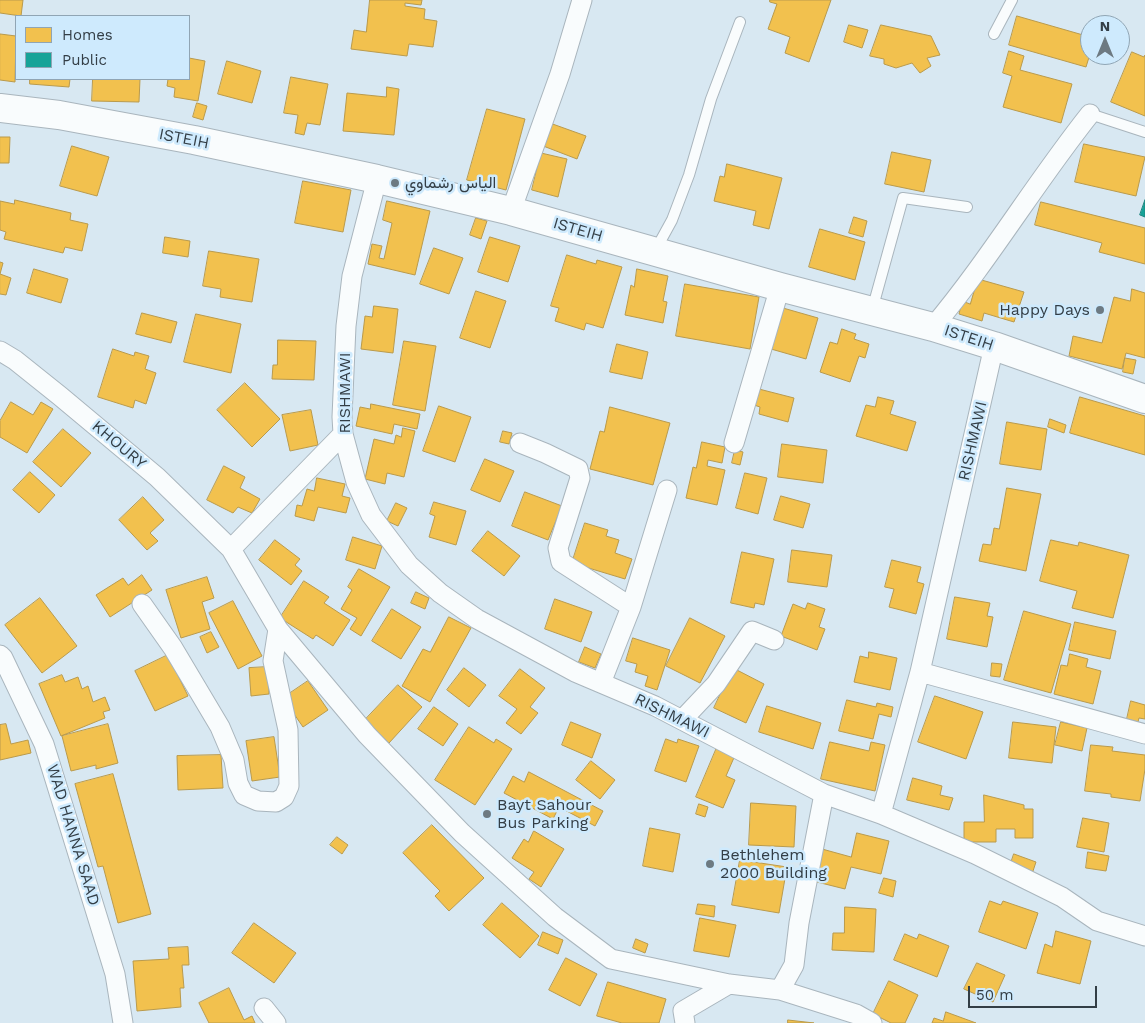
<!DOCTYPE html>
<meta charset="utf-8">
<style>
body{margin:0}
#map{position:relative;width:1145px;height:1023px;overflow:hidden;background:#d8e8f2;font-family:"Work Sans",sans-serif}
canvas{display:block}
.legend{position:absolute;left:15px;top:15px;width:175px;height:65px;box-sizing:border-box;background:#ceeafd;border:1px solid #90a5b4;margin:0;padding:6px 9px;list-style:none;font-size:15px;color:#333e46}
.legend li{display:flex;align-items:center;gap:10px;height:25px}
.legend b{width:25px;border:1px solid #90a5b4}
.north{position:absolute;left:1080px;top:15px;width:50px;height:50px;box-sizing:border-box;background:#ceeafd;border:1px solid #90a5b4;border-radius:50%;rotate:0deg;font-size:14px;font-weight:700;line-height:20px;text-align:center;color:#333e46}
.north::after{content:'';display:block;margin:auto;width:18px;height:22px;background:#6d7a82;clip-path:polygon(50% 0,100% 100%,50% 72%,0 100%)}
.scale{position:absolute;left:968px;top:986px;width:129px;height:22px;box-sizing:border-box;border:2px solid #333e46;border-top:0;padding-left:6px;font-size:15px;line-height:18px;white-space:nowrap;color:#333e46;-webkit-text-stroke:4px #ceeafd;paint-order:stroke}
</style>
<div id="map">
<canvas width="1145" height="1023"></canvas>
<ul class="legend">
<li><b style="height:14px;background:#f2c14e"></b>Homes</li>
<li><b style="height:14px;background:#17a398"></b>Public</li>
</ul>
<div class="north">N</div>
<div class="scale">50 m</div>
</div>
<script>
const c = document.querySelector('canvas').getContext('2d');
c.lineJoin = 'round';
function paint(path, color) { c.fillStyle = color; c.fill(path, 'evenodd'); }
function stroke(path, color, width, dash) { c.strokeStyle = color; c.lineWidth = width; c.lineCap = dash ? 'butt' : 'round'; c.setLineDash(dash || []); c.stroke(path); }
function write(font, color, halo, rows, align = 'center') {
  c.font = font + ' "Work Sans",Vazirmatn,sans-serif'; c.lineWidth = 5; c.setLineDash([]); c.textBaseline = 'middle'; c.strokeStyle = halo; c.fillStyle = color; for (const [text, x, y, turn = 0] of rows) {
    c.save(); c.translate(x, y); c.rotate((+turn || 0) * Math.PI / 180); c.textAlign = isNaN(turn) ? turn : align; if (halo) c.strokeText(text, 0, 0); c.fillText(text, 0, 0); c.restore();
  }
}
const homes = new Path2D(`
 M0,0H23L21,16L0,13Z
 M370,0H422L421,5L405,3V6L425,9L424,19L437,21L433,47L409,44L407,56L351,49L354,30L366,32Z
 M770,0H831L809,62L785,53L790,37L768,29L777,4L770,2Z
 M1017,16L1090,37V54L1086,67L1009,45Z
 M849,25L868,30L862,48L844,42Z
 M881,25L931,36L940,55L927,58L931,66L920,73L912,63L896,68L884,64V59L870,56Z
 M0,34L16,36L15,82L0,80Z
 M1009,51L1024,56L1020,70L1072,84L1061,123L1003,107L1012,76L1003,73Z
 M1132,52L1144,57L1145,55V116L1111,102Z
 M189,58L205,61L198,101L174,97L175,88L167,86L168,79H189Z
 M227,61L261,71L252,103L218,94Z
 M291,77L328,84L320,125L307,123L304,135L295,133L298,115L284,113Z
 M30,79H70L69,87L30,84Z
 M93,79H140L139,102L92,101Z
 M387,87L399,89L394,135L343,131L347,93L386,97Z
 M197,103L207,106L203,120L193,117Z
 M487,109L525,119L506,190L467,180Z
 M547,122L586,136L577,159L538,144Z
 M0,137H10L9,163H0Z
 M1084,144L1145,157L1136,196L1075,182Z
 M72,146L109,157L97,196L60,186Z
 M892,152L931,160L924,192L885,184Z
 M541,153L567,159L558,197L532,190Z
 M727,164L782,178L769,229L753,225L756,211L714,201L720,176L724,177Z
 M303,181L351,190L343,232L295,223Z
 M15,200L71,213L70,220L88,224L82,251L65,247L63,253L4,239L6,232L0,230V201L14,204Z
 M387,201L430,211L415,275L368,264L372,244L382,246L379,258L384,259L392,223L383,220Z
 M1041,202L1145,228V264L1099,252L1102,243L1035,225Z
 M854,217L867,221L863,237L849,233Z
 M476,218L487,221L481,239L470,235Z
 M820,229L865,242L855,280L809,267Z
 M165,237L190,241L188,257L163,253Z
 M490,237L520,246L508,282L478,272Z
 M434,248L463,258L449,294L420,284Z
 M209,251L259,259L252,302L220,297L221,289L203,286Z
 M567,255L596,264L597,260L622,267L603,328L586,323L584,330L555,321L559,308L551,306Z
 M0,262L3,263L0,274L11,278L6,295L0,294Z
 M34,269L68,279L61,303L27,293Z
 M637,269L668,276L663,301L667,302L663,323L625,315L631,285L634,287Z
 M978,279L1024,292L1014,322L984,313L982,321L959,314L962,301L970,304Z
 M685,284L759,297L750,349L676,336Z
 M1132,289L1145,293V358L1126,353L1122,369L1069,356L1073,336L1102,343L1114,297L1130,301Z
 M476,291L506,301L490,348L460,338Z
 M374,306L398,309L393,353L361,349L365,316L372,317Z
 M783,308L818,318L806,359L771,349Z
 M142,313L177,322L171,343L136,334Z
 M196,314L241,324L231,373L184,362Z
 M842,329L856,334L854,339L869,344L865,358L859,356L850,382L820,372L830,342L837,344Z
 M278,340L316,341L314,380L272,379L273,365H277Z
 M404,341L436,346L425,411L393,405Z
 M617,344L648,352L642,379L610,372Z
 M113,349L134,356L135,352L149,356L145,369L156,373L146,404L135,400L133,408L98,397Z
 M1125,358L1136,360L1133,374L1123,372Z
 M245,383L280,419L252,447L217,410Z
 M755,388L794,398L788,422L759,414L760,407L751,404Z
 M878,397L894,401L890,414L916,422L907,451L856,436L866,405L875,407Z
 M1080,397L1145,416V455L1070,433Z
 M11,402L33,415L41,402L53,409L27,453L0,437V421Z
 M371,404L420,414L417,429L394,424L392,434L356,426L360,407L370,409Z
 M439,406L471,417L455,462L423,451Z
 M610,407L670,423L653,485L590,469L600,431L604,432Z
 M311,410L318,445L290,451L282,415Z
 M1050,419L1066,425L1064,433L1048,427Z
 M1007,422L1047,429L1041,470L1000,464Z
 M403,428L415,431L404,477L387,473L385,484L365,479L374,439L394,444L396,435L401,437Z
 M63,429L91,453L61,487L33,462Z
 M503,431L512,433L509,444L500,442Z
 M702,442L725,447L722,463L708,460L707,466L725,470L717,505L686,498L693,467L696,468Z
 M782,444L827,450L823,483L778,477Z
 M735,450L743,452L740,465L732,463Z
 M485,459L514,471L500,502L471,490Z
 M224,466L245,477L240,488L260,499L252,513L238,507L233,513L207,500Z
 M30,472L55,495L39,513L13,490Z
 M745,473L767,478L758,514L736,508Z
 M317,478L345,484L342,496L350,498L346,513L318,507L314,521L295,516L297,505L302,506L307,489L314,491Z
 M1007,488L1041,494L1026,571L979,561L983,544L991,545L994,528L999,529Z
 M525,492L562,506L548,540L512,526Z
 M781,496L810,504L803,528L774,520Z
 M143,497L164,520L150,533L158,541L147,550L119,520Z
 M434,502L466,511L456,545L429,537L435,516L430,514Z
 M396,503L407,508L398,526L387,521Z
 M585,523L608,530L606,536L619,540L615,553L632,559L625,579L572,563Z
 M488,531L520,556L504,576L472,551Z
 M353,537L382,546L375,569L346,560Z
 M275,540L300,559L295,565L302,571L291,585L259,560Z
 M1051,540L1078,546L1079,542L1129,555L1113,618L1072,608L1077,591L1040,581Z
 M792,550L832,555L827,587L788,582Z
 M742,552L774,559L764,605L755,603L754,608L731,603Z
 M892,560L921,567L917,582L924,584L916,614L889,607L894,589L885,587Z
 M359,569L390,587L361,636L350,629L357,618L341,609L352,590L348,587Z
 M142,575L152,590L110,617L96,595L123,578L128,585Z
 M207,577L214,598L202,602L210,629L181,638L166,590Z
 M304,581L329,597L324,603L350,620L333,646L316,635L313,639L280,618Z
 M416,592L429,598L425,609L411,603Z
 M955,597L990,603L987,616L993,617L987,647L947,639Z
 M40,598L77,646L42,673L5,625Z
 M555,599L592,612L581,642L545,629Z
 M233,601L262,656L238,669L209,613Z
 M808,603L825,609L819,627L825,629L817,650L781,636L793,604L805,609Z
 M392,609L421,627L401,659L372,641Z
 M1024,611L1071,624L1051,693L1004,680Z
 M449,617L471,628L430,702L402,686L423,649L430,652Z
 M690,618L725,636L700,683L666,666Z
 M1075,622L1116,631L1110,659L1069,650Z
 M211,632L219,647L207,653L200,637Z
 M633,638L670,650L657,690L645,686L648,676L635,672L637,664L626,661Z
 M585,647L601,654L595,668L579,662Z
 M869,652L897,658L890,690L854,682L860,656L868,658Z
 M1070,654L1088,659L1086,667L1101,671L1093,704L1054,694L1061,665L1067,666Z
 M168,655L188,696L155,711L135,671Z
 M992,663L1002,664L1000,677L991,676Z
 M268,667L269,694L251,696L249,668Z
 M464,668L486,685L469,707L447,690Z
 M733,668L764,684L746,723L714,708Z
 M520,669L545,688L530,707L538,713L521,734L506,723L517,709L499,696Z
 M62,675L65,682L78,677L82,689L88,686L93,702L105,697L110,710L103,712L105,718L61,736L39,684Z
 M308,681L328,710L303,727L283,698Z
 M398,685L422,707L389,743L365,720Z
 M935,696L983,712L966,759L918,742Z
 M847,700L876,707L877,703L893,707L891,717L879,714L873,739L839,731Z
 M1131,701L1145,705V719L1139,718L1138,722L1127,719Z
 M767,706L821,723L813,749L759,732Z
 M434,707L458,724L443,746L418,729Z
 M571,722L601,734L592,758L562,745Z
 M1013,722L1056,727L1052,763L1009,758Z
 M1061,722L1087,728L1082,751L1055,745Z
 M6,724L11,744L28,740L31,753L0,760V725Z
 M108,724L118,763L96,769V765L71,771L62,736Z
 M469,727L494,743L496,739L512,749L475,805L435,780Z
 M274,737L280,777L252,781L246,741Z
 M666,739L677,743L678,739L699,746L686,782L655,771Z
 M830,742L869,751L871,742L885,745L875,791L821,779Z
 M718,745L736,753L726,776L735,780L723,808L696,797Z
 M1091,745L1113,747L1112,751L1145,755V769L1140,801L1111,797V794L1085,791Z
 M221,755L223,788L178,790L177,756Z
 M591,761L615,780L600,799L576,780Z
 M529,772L603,811L595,826L559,807L553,819L504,793L513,776L524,782Z
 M113,774L151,914L118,923L103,866L98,867L75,784Z
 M913,778L942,786L940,795L953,798L949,810L907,800Z
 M984,795L1024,805V809H1033V838H1015V829H996V842H964V822H984Z
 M751,803L796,806L794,847L749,845Z
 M699,804L708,807L705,817L696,814Z
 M1083,818L1109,823L1104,852L1077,847Z
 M432,825L484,878L449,911L435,896L440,891L403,853Z
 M650,828L680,834L673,872L643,866Z
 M534,831L564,849L541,887L529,879L534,872L512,858L524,839L528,842Z
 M857,833L889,841L881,874L851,867L845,889L813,881L822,849L851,857Z
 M337,837L348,845L342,854L330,845Z
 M1088,852L1109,856L1106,871L1086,868Z
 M1014,854L1036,862L1032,874L1010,866Z
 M740,860L787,867L779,913L732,905Z
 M884,878L896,881L893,897L879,893Z
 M990,901L1001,905L1003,901L1038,913L1026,949L979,932Z
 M502,903L539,936L520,958L483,925Z
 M698,904L715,906L714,917L696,914Z
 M845,907L876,909L874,952L832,950L833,933H844Z
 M700,918L736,925L729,957L694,951Z
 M254,923L296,953L274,983L232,953Z
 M1056,931L1091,941L1080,984L1037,973L1045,944L1052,947Z
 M543,932L563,940L558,954L538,945Z
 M905,934L917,939L919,934L949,946L937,977L894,960Z
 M636,939L648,944L645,953L633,948Z
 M188,947L189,965H182L184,988H180L181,1007L137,1011L133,961L169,959L168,948Z
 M566,958L597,974L580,1006L549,990Z
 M977,963L1005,975L993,1002L964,989Z
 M889,981L918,995L905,1023H891L873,1014Z
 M608,982L666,999L659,1023H622L597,1016Z
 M229,988L244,1020L252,1016L255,1023H209L199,1003Z
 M946,1012L976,1023H932L934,1018L943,1021Z
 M788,1020L814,1023H788Z`);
paint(homes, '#f2c14e');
stroke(homes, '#b99a4c', 1);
const public = new Path2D(`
 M1145,200V217L1140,215Z`);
paint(public, '#17a398');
stroke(public, '#1f857f', 1);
const lane = new Path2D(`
 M994,34L1012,0
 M1090,114L1145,132
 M655,251L672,220L689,175L711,99L740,22
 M872,310L903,198L967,207`);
const street = new Path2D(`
 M377,179L352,276L346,326L342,417L343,434L356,482L371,515L409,565L440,593L477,619L575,672L655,706L824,794L881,814L975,854L1062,897L1097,921L1145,936
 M511,211L560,74L582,0
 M933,327C990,259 1035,183 1090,114
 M0,351L15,360L60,396L157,477L231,549L278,629L367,735L462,833L555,917L611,959L729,984L780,990L856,1014L872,1023
 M520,443L545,453L578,469L580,478L558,548L561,562L631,607
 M734,443L780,287
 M231,549L343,434
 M142,604L173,648L220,727L234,760L238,783L244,795L258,801L276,802L284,797L289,786L288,730L273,661L278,629
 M0,655L3,658L44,744L115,974L123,1023
 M920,672L1145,734
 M601,683L631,607L667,490
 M682,720L716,684L752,631L774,640
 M881,814L920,672L994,346
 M780,990L794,965L799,923L824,794
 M264,1008L276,1023
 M685,1023L683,1011L729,984`);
const secondary = new Path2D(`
 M0,108L59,115L194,140L377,179L511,211L780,287L933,327L994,346L1145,399`);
stroke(lane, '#a9b5bd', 12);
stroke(street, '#a9b5bd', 21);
stroke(secondary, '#a9b5bd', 30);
stroke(lane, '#f9fcfd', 10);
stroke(street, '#f9fcfd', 19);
stroke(secondary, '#f9fcfd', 28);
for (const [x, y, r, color] of [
 [395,183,5,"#6d7a82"],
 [1100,310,5,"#6d7a82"],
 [487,814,5,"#6d7a82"],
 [710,864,5,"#6d7a82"]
]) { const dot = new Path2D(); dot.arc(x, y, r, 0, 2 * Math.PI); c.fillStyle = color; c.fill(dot); stroke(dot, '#ceeafd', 2); }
write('16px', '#333e46', '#ceeafd', [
 ["ISTEIH",184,139,11],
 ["ISTEIH",578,230,16],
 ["ISTEIH",969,338,18],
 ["RISHMAWI",345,393,-90],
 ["RISHMAWI",973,441,-77],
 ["KHOURY",119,445,40],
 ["RISHMAWI",672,716,26],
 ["WAD HANNA SAAD",73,835,73]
]);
write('16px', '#333e46', '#ceeafd', [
 ["الياس رشماوي",405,183],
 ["Happy Days",1090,310,"right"],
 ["Bayt Sahour",497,805],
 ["Bus Parking",497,823],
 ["Bethlehem",720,855],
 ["2000 Building",720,873]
], 'left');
</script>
